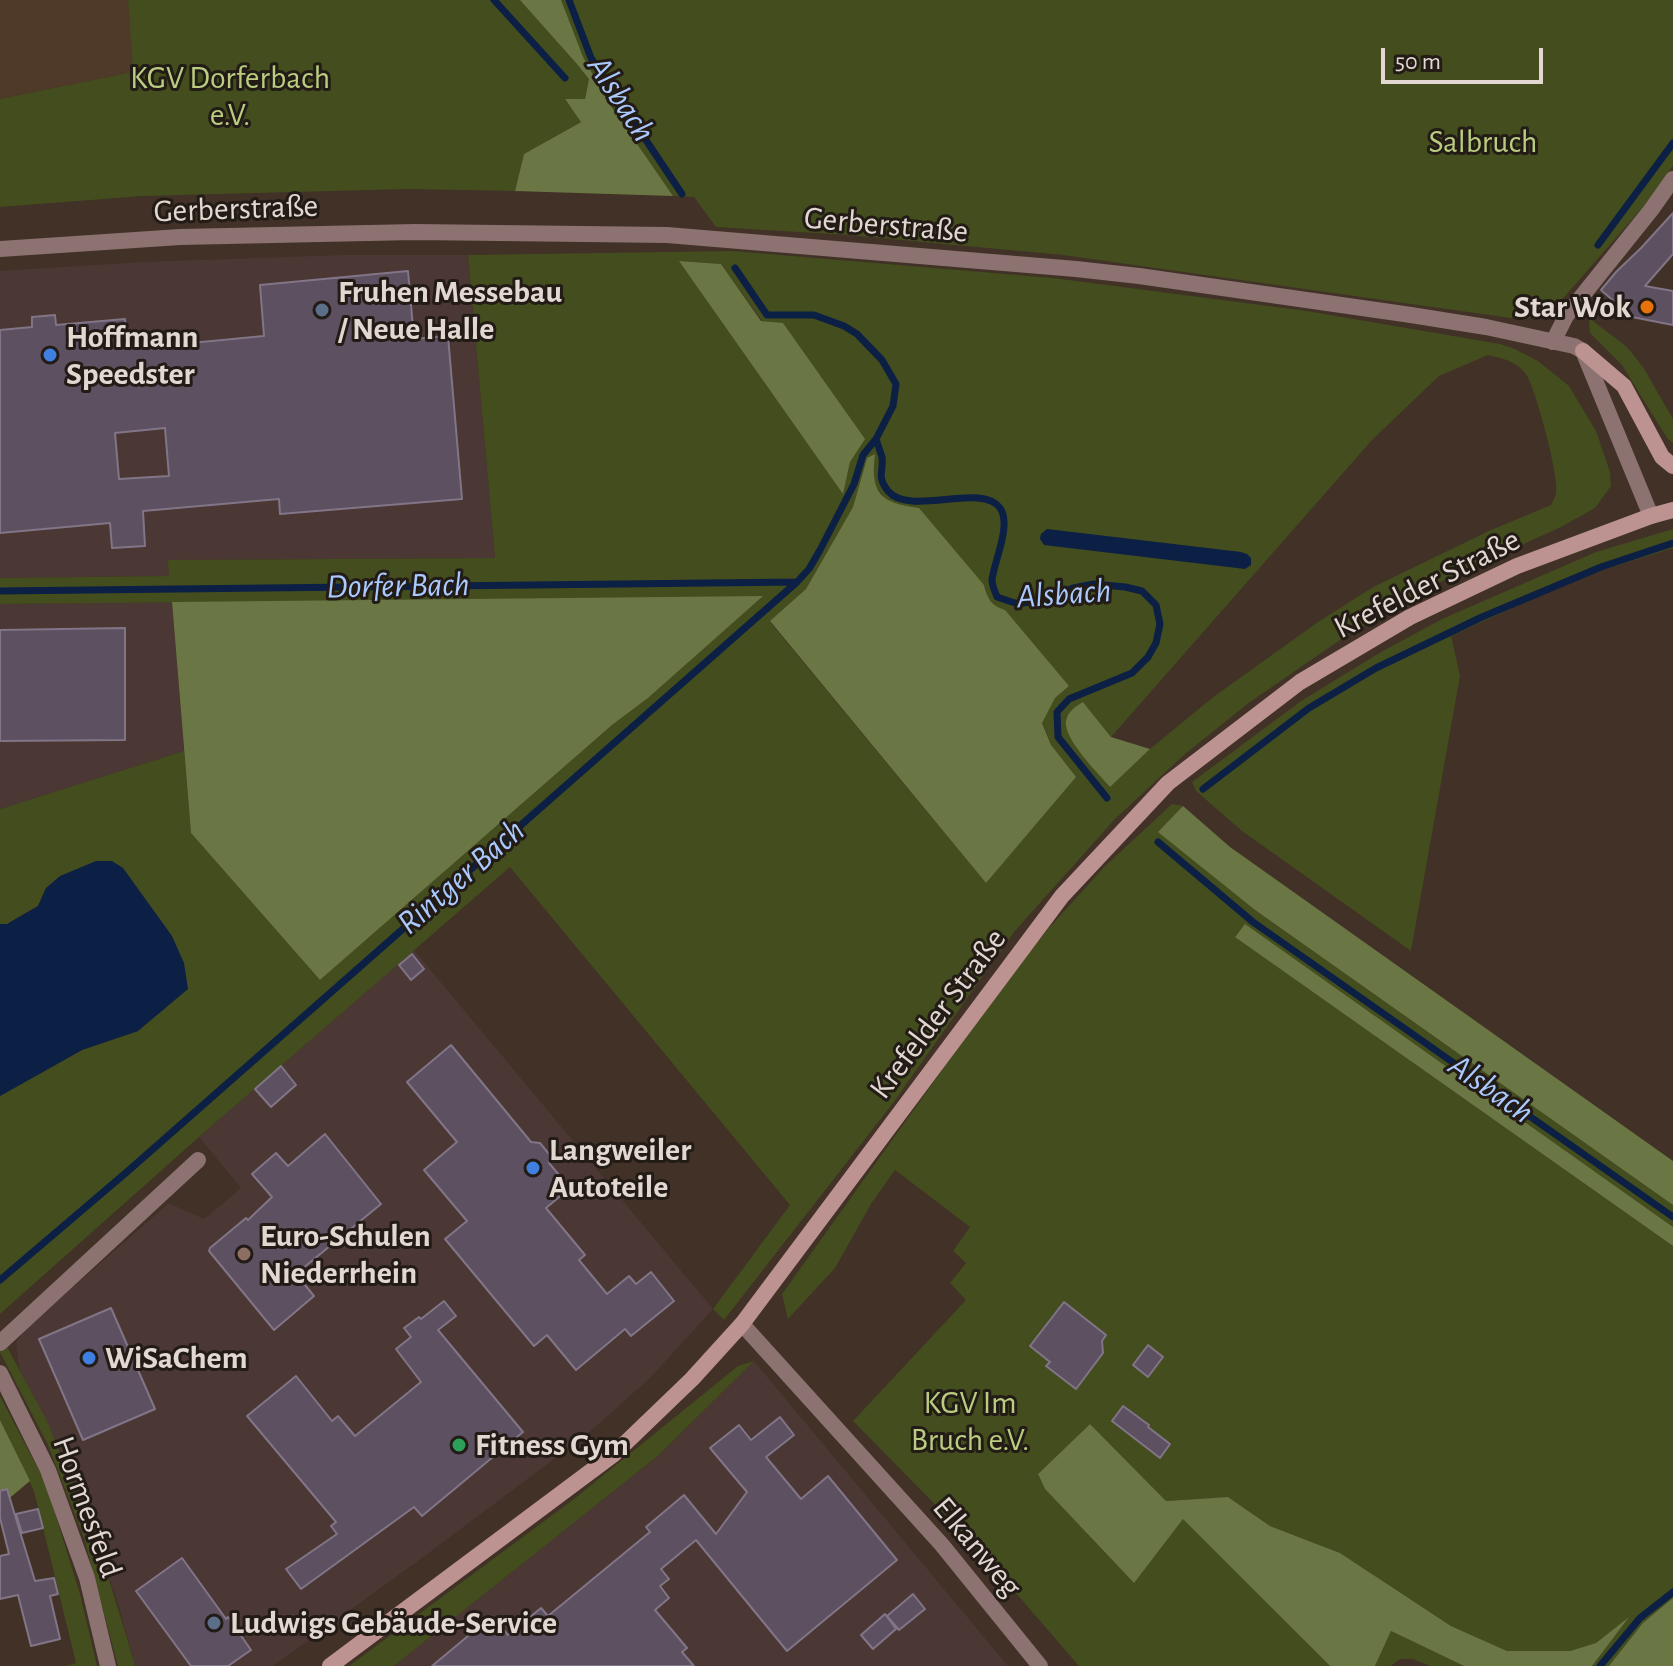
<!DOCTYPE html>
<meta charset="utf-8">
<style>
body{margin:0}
#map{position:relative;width:1673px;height:1666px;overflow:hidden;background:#413126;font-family:"Alegreya Sans",sans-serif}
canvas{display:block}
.scale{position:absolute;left:1381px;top:48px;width:162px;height:36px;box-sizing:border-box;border:4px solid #e2d8d1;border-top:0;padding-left:10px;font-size:24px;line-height:28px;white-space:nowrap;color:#e2d8d1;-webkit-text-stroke:6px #221b16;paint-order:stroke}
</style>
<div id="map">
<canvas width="1673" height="1666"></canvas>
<div class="scale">50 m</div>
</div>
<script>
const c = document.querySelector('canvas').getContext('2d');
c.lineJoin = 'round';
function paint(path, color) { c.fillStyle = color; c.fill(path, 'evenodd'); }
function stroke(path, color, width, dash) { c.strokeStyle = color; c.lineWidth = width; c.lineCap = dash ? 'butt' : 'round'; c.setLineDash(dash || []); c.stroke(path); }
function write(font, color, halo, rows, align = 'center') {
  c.font = font + ' "Alegreya Sans",sans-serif'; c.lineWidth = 6; c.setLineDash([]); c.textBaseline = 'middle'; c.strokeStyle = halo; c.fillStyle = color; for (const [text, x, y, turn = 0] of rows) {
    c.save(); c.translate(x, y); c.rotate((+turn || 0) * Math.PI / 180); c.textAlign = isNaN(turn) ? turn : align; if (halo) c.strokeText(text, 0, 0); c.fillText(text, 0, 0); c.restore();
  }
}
paint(new Path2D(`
 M341,255H468L495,558L169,560L170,576L0,578V271L143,262Z
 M172,602L184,751L0,809V604Z
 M414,950L713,1309L650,1378L585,1436L422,1558L273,1666H135L118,1603L86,1514L61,1451L19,1368L16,1343L24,1330L169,1203L204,1219L241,1188L199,1137Z
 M754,1361L1008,1666H394L659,1455Z`), '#4b3733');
paint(new Path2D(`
 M0,0H128L134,72L0,99Z`), '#4f3929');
paint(new Path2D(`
 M128,0H1673V166L1643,207L1559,303L1525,320L1063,255L848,235L716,227L694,197L673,196L589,79L585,99L565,100L582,121L524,154L515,191L408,189L143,196L0,207V99L133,72Z
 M732,251L1053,278L1307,311L1500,344L1515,349L1538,361L1569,386L1596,431L1610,472L1611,486L1595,508L1561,527L1427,588L1343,638L1250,702L1185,754L1115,819L1014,932L893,1103L724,1320L713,1309L790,1205L510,867L199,1137L0,1314V1096L82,1050L138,1031L46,888L38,906L7,924H0V809L184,751L191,833L320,980L612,725L648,698L761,597L0,604V578L169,576L168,560L495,558L468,255ZM680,261L721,264L762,321L777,323L854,454L850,462L843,493ZM1488,355C1502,358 1516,361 1526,374C1535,387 1560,478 1556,494C1555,498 1553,501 1551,505L1491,530L1373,587L1318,622L1212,698L1150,749L1110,786L1083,702L1111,737L1372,440L1439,376ZM867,458L873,470L874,485L884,497L896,505L984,585L987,598L1069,686L1055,698L1042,722L1051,745L986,883L770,622L806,589L853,507Z
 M1589,318L1627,347L1643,367L1673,419V443L1667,438L1622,365L1590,333Z
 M1673,529V548L1600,571L1539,596L1451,636L1460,676L1411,951L1242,831L1196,791L1192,782L1301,701L1381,652L1442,619L1596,552Z
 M1172,804L1183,806L1159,832L1255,910L1673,1205V1227L1245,925L1235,936L1673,1246V1666H1592L1626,1620L1596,1643L1570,1651H1507L1451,1626L1340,1553L1270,1526L1228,1497L1166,1501L1090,1424L1038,1474L1045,1489L1133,1582L1183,1518L1330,1666H1079L970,1540L853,1421L966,1300L950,1283L966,1263L953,1251L970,1227L895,1170L871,1204L835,1268L788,1319L782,1294L1003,985L1049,928L1104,867Z
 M0,1334L46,1419L86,1514L89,1513C103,1564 121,1615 135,1666H118L84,1538L48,1445L0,1352Z
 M754,1361L659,1455L394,1666H349L574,1499L738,1366Z
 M0,1396L46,1484L80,1594L97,1666H66L76,1663L34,1491L0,1420Z
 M1391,1631L1464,1666H1430L1413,1659H1400L1391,1666H1375Z`), '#434d1e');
paint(new Path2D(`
 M520,0H561L583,57L608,102L673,196L515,191L524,154L581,122L565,99H585L589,79L577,64Z
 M679,261L721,264L761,321L783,323L865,439L850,462L843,494Z
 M875,454C870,493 880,503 919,508L984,585C987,598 991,606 1005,610L1069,686L1055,698L1042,723L1051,745L1076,777L986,883L770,621L806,589L853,507L867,458Z
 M763,596L648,698L612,725L320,980L191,833L172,602Z
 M1083,702L1111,737L1150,749L1110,787C1099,774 1063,739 1066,721C1068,711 1075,707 1083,702Z
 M1183,806L1230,847L1673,1161V1205L1255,910L1158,832Z
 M1245,924L1673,1227V1246L1235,937Z
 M0,1420L30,1481L0,1506Z
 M1090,1424L1166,1501L1228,1497L1270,1526L1340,1553L1451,1626L1507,1651H1570L1596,1643L1629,1617L1592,1666H1464L1391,1631L1375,1666H1330L1183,1519L1134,1583L1045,1489L1038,1474Z
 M1673,1598V1666H1609L1643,1623Z`), '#6a7644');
paint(new Path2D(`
 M1047,529L1241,552L1247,554L1251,558V565L1245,569L1237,568L1044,545L1040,539L1041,534Z
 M96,861H112L123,868L172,936L184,963L188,989L138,1031L82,1050L0,1096V924H7L38,906L46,888L60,876Z`), '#0c1f44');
stroke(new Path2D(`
 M494,0L565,78
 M569,0L591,58L682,194
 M1598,245L1673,143
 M735,268L767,315H814L844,326L857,334L882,360L896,384L893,406L876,439C878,445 880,451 882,457C884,472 876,476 888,491C909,517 982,482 1000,508C1012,525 994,561 992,580C992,586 995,591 997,597L1018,604L1045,599L1073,588L1094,584L1125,587L1142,591L1156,605L1160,624L1156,643L1148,657L1132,673L1069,699L1057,712L1058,737L1107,798
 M0,591L797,582
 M1203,789L1309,708L1376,668L1482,617L1601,567L1673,543
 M1158,842L1253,922L1673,1217
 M0,1280L128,1171L797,582L809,569L820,550L854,484L863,455L876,439
 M1600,1666L1640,1618L1673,1592`), '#0c1f44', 7);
const building = new Path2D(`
 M1673,213V254L1645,286L1673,291V325L1632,317L1601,290L1616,272L1641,248Z
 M408,271L414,339L448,336L462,499L280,514L279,499L143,511L145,546L112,548L110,523L0,533V330L32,327V317L55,315L56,325L125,319L128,349L264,336L260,285ZM165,428L169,476L119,479L115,433Z
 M125,628V740L0,741V630Z
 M412,954L424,969L411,980L399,965Z
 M451,1045L531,1142L540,1143L549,1154V1163L570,1188L546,1208L585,1255L579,1260L607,1294L629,1276L636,1284L651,1272L674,1301L631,1336L625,1329L576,1370L547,1335L534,1346L445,1239L467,1221L424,1170L457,1142L407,1082Z
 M281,1066L296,1085L271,1107L255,1089Z
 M325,1134L381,1204L296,1274L314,1296L274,1330L209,1251L210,1248L246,1218L248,1220L272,1197L252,1174L276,1153L288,1166Z
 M444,1301L456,1316L438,1330L523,1432L422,1516L414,1507L301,1589L286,1569L337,1534L331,1526L336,1522L247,1416L296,1376L332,1421L338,1416L355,1436L421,1382L396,1349L411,1337L404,1328L419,1317L421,1319Z
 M1064,1302L1106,1335L1102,1341L1103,1353L1076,1389L1046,1366L1050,1362L1030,1346Z
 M111,1308L155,1409L83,1440L39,1339Z
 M1148,1345L1163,1357L1148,1377L1133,1365Z
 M1123,1406L1149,1425L1148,1427L1170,1444L1160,1458L1112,1421Z
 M780,1417L794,1435L766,1457L801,1499L828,1476L897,1560L787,1651L696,1540L661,1569L669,1579L660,1586L669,1598L655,1610L687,1648L682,1652L694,1666H432L492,1616L508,1635L541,1608L548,1616L650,1532L646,1527L684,1495L716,1534L747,1492L710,1448L739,1425L751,1440Z
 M7,1489L35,1581L54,1578L58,1594L50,1596L60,1639L31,1646L18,1595L0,1599V1556L9,1554L0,1518V1491Z
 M38,1509L43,1528L22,1533L16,1514Z
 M182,1558L226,1619L228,1617L251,1650L228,1666H191L136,1591Z
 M913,1594L925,1609L899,1630L887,1616Z
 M885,1614L896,1629L873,1649L861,1635Z`);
paint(building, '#5c5061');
stroke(building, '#817587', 2);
stroke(new Path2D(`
 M1553,342L1566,316L1651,210L1673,179
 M742,1324L942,1545L1040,1666
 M0,1343L198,1160
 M0,1373L48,1470L87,1578L108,1666`), '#8c7271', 16);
stroke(new Path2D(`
 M0,249L180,237L415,232L667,235L1076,269L1139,276L1411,315L1486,327L1574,346L1583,351L1651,516`), '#8c7271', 16);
stroke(new Path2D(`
 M1583,351L1624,386L1662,457L1673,466
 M330,1666L614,1454L692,1379L742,1324L1062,896L1168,783L1300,682L1410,617L1517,566L1651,516L1673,510`), '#bd9392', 16);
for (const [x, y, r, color] of [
 [1647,307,8,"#e8710a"],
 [322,310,8,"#5c6f8a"],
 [50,355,8,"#3f7fe0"],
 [533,1168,8,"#3f7fe0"],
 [244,1254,8,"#8d6e63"],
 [89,1358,8,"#3f7fe0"],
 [459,1445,8,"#2e9e5b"],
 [214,1623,8,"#5c6f8a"]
]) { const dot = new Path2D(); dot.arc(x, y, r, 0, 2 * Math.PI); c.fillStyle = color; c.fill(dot); stroke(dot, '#221b16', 3); }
write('32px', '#bacc7f', '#221b16', [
 ["KGV Dorferbach",230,78],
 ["e.V.",230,115],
 ["Salbruch",1483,142],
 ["KGV Im",970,1403],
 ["Bruch e.V.",970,1440]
]);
write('32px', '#e2d8d1', '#221b16', [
 ["Gerberstraße",236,209,-2],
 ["Gerberstraße",886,225,5],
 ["Krefelder Straße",1427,584,-27],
 ["Krefelder Straße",938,1014,-53],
 ["Hormesfeld",87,1507,70],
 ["Elkanweg",977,1547,50]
]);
write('bold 32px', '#e2d8d1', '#221b16', [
 ["Fruhen Messebau",338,292],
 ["/ Neue Halle",338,329],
 ["Star Wok",1631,307,"right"],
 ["Hoffmann",66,337],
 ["Speedster",66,374],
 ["Langweiler",549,1150],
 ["Autoteile",549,1187],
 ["Euro-Schulen",260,1236],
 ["Niederrhein",260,1273],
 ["WiSaChem",105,1358],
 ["Fitness Gym",475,1445],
 ["Ludwigs Gebäude-Service",230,1623]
], 'left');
write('italic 34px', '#aac9fe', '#221b16', [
 ["Alsbach",621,99,57],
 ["Dorfer Bach",398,586,-1],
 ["Alsbach",1064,594,-4],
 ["Rintger Bach",461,877,-41],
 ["Alsbach",1491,1089,35]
]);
</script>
